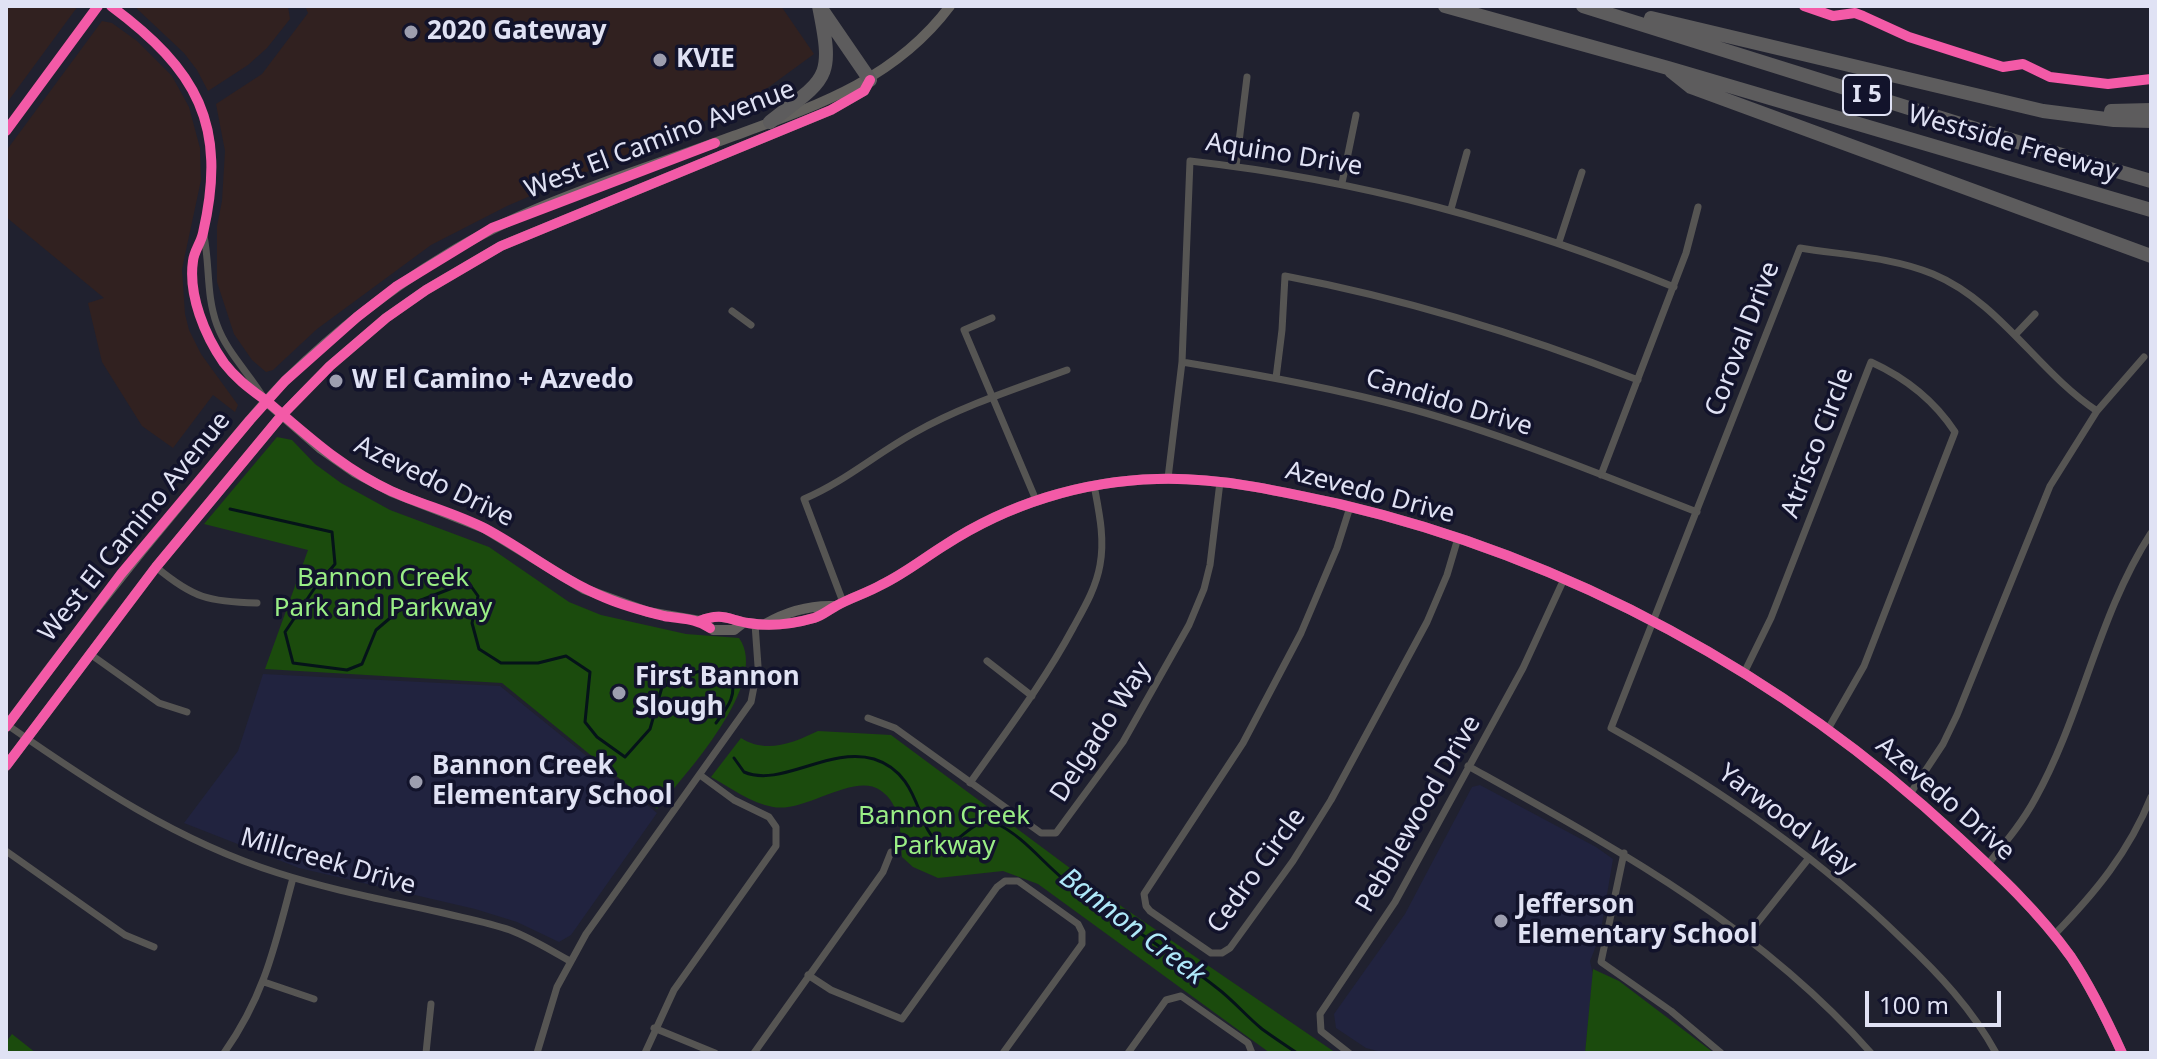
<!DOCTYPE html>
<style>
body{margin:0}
#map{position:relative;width:2157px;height:1059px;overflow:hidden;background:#20212f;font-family:"Noto Sans",sans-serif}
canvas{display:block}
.frame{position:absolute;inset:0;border:8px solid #e0e2f4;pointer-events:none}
.scale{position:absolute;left:1865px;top:991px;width:136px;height:36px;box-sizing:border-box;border:4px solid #e0e2f4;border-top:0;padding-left:10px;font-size:24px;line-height:28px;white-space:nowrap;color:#e0e2f4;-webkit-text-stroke:6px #12132b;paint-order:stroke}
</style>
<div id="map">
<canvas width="2157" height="1059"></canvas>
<div class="frame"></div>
<div class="scale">100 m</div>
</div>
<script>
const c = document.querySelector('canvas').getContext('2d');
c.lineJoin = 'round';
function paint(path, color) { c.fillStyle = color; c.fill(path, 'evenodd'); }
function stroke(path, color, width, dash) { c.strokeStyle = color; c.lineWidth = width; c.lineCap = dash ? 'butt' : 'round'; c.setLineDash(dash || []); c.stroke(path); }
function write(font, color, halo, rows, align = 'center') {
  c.font = font + ' "Noto Sans",sans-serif'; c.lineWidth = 7; c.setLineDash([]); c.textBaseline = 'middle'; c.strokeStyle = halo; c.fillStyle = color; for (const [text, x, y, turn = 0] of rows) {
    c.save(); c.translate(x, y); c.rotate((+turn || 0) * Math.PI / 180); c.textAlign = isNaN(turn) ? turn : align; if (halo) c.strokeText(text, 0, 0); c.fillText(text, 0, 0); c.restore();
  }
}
paint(new Path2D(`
 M6,6H78L6,104Z
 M134,6H288L290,19L267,48L248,65L208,91L197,70L184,53Z
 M305,6H781L814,54L747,103L507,206L431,245L317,329L273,370L266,372L252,360L234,334L217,282V226L222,201L225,151L216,104L262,74L308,13Z
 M102,21L112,23L137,41L172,76L189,107L200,148L201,180L182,269L185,314L189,330L201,354L238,405L235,412L213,395L173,448L142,426L102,362L88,303L104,298L6,217V151Z`), '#312120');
paint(new Path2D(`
 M263,674L500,686L657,813L571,935L559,942L517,922L475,909L299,868L184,823L238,751Z
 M1480,785L1596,847L1613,859L1600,936L1590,961L1593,975L1585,1053H1385L1366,1048L1336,1028L1334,1014L1405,914L1472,787Z`), '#21233f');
paint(new Path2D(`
 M277,437L292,440L315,464L341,483L390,510L489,547L569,602L601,615L686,634L739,638C771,683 685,774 657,809L502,683L265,669L308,550L204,524Z
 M818,731L891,735L1121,906L1336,1053H1270L1038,884L1003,871L938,878L913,867L902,857C900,831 902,805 880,790C854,772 805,813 773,807C751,803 731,788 711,777L741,738C766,754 793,743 818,731Z
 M1593,969L1619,981L1714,1053H1585Z
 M12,1034L36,1053H6V1042Z`), '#1b4b0d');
stroke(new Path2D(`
 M230,509L332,532L335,564L314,589L285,632L293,663L347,670L362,664L376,630L403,607L468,582L478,596L472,623L479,649L501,663H538L566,656L590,672L585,722L597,737L625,757L650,729L662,687C686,677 704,663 730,673C738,694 729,706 716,723
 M734,758L744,772C781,788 829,746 874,759C922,774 916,830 939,842C958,853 970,813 997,824C1024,836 1048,869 1072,886C1119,921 1170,951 1217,988C1233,1000 1246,1016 1262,1029C1273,1037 1285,1045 1297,1053`), '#051319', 3);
stroke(new Path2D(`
 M111,6C172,51 222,103 211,187C209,202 207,220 203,235C200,245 194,253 192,263C187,317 224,373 267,402
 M6,131L98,6
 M1236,166L1247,77
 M1342,183L1356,115
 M1451,209L1467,152
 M204,236C210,266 206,295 217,325C227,353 250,374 265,400
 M1559,242L1582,172
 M732,311L751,325
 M992,318L964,330L1036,500
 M2015,335L2035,314
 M1182,362C1260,375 1338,389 1415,410C1511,437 1604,476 1697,512
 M1276,378L1282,330L1285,276C1407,299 1523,335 1638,380
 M1601,475L1686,253L1698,207
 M1168,478L1182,362L1190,161C1360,180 1515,222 1674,287
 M1350,507L1337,548L1301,633L1243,743L1144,894L1146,906L1150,911L1211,953H1222L1230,948L1293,861L1331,800L1427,622L1447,575L1458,538
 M156,567C193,598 209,602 257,603
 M843,602L804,499C844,482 876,454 914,433C962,406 1015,389 1067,370
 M90,654L159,703L187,712
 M987,661L1032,696
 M1744,673L1771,618L1871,362C1906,378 1934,400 1955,432L1864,666L1828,729
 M868,718L895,728L1041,833H1056L1123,742L1189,625L1204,589L1210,565L1220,482
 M6,724C92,784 177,841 278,873C331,890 385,900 439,912C463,918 487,922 510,930C531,938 550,950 570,961
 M1468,766C1615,848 1758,925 1871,1053
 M970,783C1006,732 1044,682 1073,628C1084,608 1096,588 1100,565C1105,538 1099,512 1094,485
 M1910,794L1943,744L1957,715L2050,486L2097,411L2144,357
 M6,851L125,935L154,947
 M1624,853L1601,962L1671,1011L1721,1053
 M1988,864C2005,843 2022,823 2035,799C2082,715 2098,615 2151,533
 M2054,935C2095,893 2129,852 2151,797
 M1746,937L1809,858
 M808,975L831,990L902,1019L997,887L1005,881H1018L1078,924L1082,932V944L1003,1053
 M264,982L314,999
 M654,1028L715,1053
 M224,1053C265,995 275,945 293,878
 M426,1053L431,1004
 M537,1053L557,987L586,934L751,702L758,666L755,624
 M645,1053L674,990L776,846V827L769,817L734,800L700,775
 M754,1053L883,872L891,852
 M1128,1053L1166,1000L1181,996L1248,1043L1252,1053
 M1349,1053L1321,1031L1320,1014L1395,902L1523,668L1564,579
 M1996,1053C1972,1009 1939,974 1903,940C1816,855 1717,787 1611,728L1800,248C1843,255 1892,257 1933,274C2000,302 2038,372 2097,411`), '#565553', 7);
stroke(new Path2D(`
 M267,402L321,449L354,472L392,492L484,528L584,589L648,612L700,621L713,630H734L743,623
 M700,621C722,612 729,620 748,623C770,627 793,624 814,618C823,615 828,610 836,606C850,598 867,593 881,585C904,574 924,558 945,545C1008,504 1082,481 1157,479C1218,477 1280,491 1339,504C1569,558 1784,675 1957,836C1998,874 2038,911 2071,957C2091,987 2107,1020 2122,1053
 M765,624C786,612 809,605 834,606
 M6,727C64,648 124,571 187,496C220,457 251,415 287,379C335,332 388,290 446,255C532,202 634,173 728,138C813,107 894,81 950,6
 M6,766L156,567L282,415L330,366L386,318L426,290L501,246L831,110L864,91L870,80`), '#63615e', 10);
stroke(new Path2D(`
 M1445,6L1668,68L2151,210
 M1583,6L2024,144L2151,181
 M822,10L870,80
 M1651,18L2043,111L2114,120L2151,121
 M1671,71L1691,87L2151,256
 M2111,111L2151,110
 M770,122C828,77 834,80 819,6`), '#5d5c5d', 14);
stroke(new Path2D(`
 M111,6C197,70 228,124 203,233C201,243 194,251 193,261C188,295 205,336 224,363C237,380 252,390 269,403C308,436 343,469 391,491C422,505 455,513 486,529C527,551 563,581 606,598C625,606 644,611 664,616C680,619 696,618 710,628
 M1804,6L1833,16L1855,13L1863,16L1909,37L2003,67L2023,64L2050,77L2108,84L2151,79
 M6,131L98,6
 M700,621C722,612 729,620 748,623C770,627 793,624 814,618C823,615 828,610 836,606C850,598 867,593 881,585C904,574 924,558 945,545C1008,504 1082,481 1157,479C1218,477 1280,491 1339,504C1569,558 1784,675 1957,836C1998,874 2038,911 2071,957C2091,987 2107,1020 2122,1053
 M6,727L121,574L250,420L285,381L357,317L397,286L492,228L715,143
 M6,766L156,567L282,415L330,366L386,318L426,290L501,246L831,110L864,91L870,80`), '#f35aa7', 10);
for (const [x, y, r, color] of [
 [411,32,8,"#9d9eaf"],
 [660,60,8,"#9d9eaf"],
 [336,381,8,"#9d9eaf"],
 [619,693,8,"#9d9eaf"],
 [416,782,8,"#9d9eaf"],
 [1501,921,8,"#9d9eaf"]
]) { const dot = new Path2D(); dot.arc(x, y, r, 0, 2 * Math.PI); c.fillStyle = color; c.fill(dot); stroke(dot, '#12132b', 3); }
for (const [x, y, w] of [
 [1867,95,48]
]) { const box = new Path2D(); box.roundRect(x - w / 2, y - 20, w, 40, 6); c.fillStyle = '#12132b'; c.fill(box); stroke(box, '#e0e2f4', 2); }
write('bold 24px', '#e0e2f4', null, [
 ["I 5",1867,95]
]);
write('bold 26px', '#e0e2f4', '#12132b', [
 ["2020 Gateway",427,32],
 ["KVIE",676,60],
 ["W El Camino + Azvedo",352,381],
 ["First Bannon",635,678],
 ["Slough",635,708],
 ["Bannon Creek",432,767],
 ["Elementary School",432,797],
 ["Jefferson",1517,906],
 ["Elementary School",1517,936]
], 'left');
write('26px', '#e0e2f4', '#12132b', [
 ["West El Camino Avenue",660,140,-21],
 ["Westside Freeway",2013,144,16],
 ["Aquino Drive",1284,155,9],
 ["Coroval Drive",1743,339,-69],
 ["Candido Drive",1449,403,17],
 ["Atrisco Circle",1818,443,-69],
 ["Azevedo Drive",434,482,26],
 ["Azevedo Drive",1370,493,15],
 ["West El Camino Avenue",135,527,-51],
 ["Delgado Way",1101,732,-57],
 ["Azevedo Drive",1945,799,41],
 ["Pebblewood Drive",1419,814,-60],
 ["Yarwood Way",1787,820,37],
 ["Millcreek Drive",328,862,16],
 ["Cedro Circle",1257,871,-54]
]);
write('26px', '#9aee86', '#12132b', [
 ["Bannon Creek",383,579],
 ["Park and Parkway",383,609],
 ["Bannon Creek",944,817],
 ["Parkway",944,847]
]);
write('italic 28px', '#afe9fa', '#12132b', [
 ["Bannon Creek",1132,927,37]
]);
</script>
